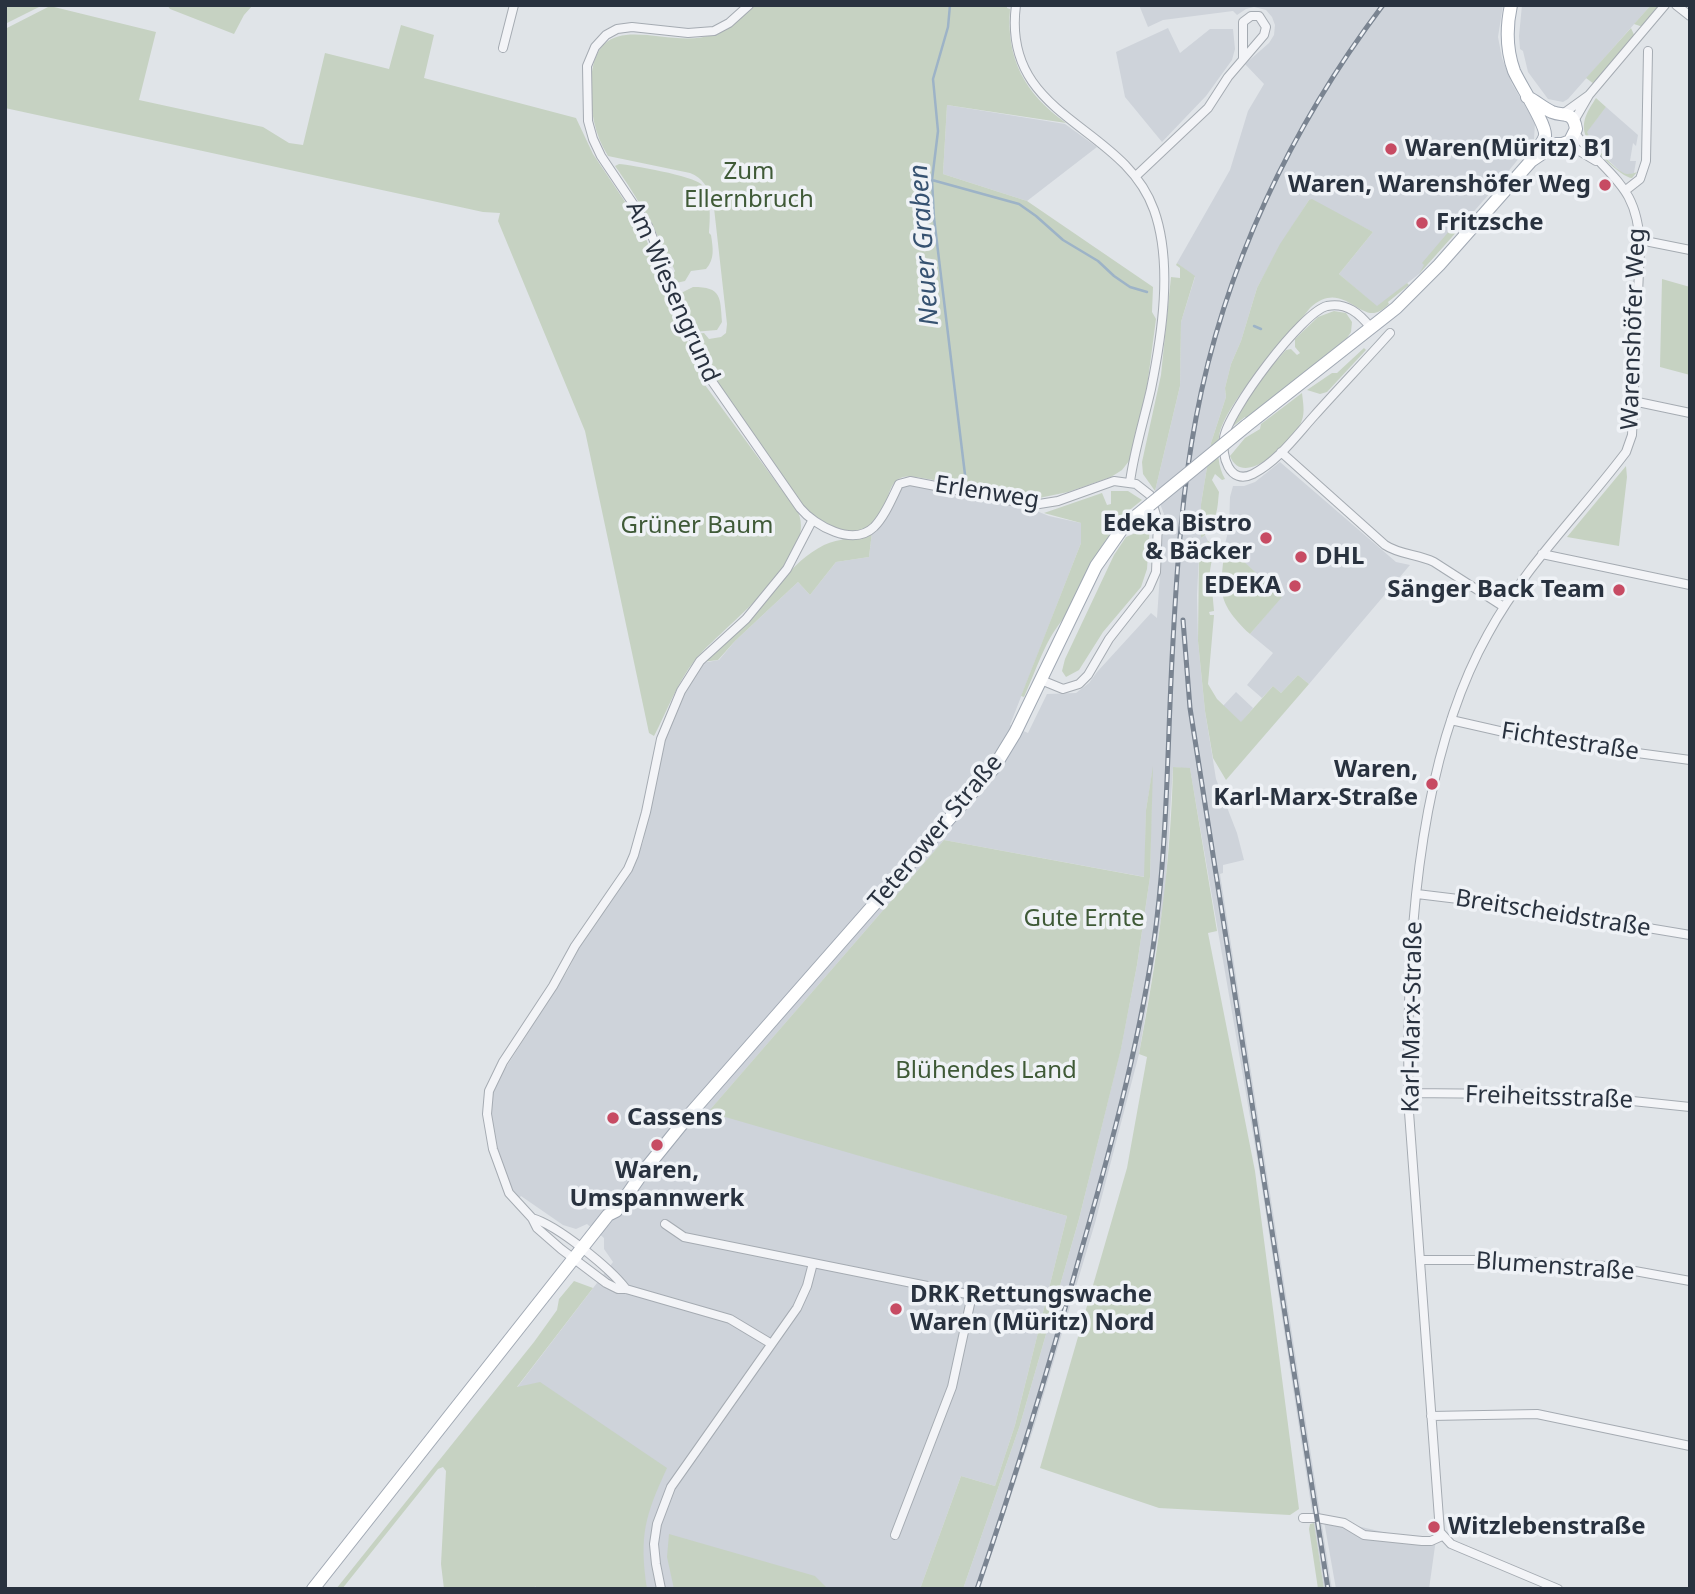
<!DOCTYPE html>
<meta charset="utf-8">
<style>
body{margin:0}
#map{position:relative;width:1695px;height:1594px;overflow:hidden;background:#e0e4e8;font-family:"Noto Sans",sans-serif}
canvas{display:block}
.frame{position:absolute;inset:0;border:7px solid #29323f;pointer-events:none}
</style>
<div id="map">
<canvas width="1695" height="1594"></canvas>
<div class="frame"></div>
</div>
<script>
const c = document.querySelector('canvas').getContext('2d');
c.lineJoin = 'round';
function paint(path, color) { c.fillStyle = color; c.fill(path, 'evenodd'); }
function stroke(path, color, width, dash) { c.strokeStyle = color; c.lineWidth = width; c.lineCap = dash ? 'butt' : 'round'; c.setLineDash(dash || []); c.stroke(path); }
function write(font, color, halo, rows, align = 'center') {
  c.font = font + ' "Noto Sans",sans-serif'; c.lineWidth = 7; c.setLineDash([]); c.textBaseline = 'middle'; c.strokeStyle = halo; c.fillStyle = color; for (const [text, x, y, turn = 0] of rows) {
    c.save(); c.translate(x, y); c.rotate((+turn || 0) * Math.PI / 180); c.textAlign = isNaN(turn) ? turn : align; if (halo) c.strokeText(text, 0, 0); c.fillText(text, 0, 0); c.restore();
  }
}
paint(new Path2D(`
 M1139,5H1503L1498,37L1502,58L1512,84L1535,122L1534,140L1497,185L1419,274L1377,307L1339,274L1373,232L1309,200L1281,244L1257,288L1241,341L1231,364L1225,388L1226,397L1211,443L1201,504V538L1205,535L1208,541L1199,554L1197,595L1198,641L1205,711L1216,779L1237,833L1244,860L1223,865V873L1220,874L1332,1589H1324L1259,1169L1190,769L1173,767L1165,894L1139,1054L1095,1223L1034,1427L980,1589H963L1020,1425L1079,1219L1121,1048L1137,965L1150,877L1152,774L1146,810L1145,877L944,840L709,1111L1067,1216L1015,1425L995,1486L961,1476L920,1589H451L467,1453L613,1262L604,1249V1238L587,1224L576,1229L563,1225L521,1196L519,1198L514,1192L499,1160L490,1109L491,1094L501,1071L503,1072L568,970L579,948L632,870L643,842L663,739L683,693L702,663L719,660L735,641L798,582L810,595L836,562L869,557L872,532L901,488L909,485L1034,510L1049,516L1081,523V543L1010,725L1028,733L1047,694L1076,693L1089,683L1097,672L1151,613L1157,618L1164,514L1155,491L1180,386L1181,322L1195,277L1177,263L1230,170L1248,111L1264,84L1245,64L1269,43L1274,35L1275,25L1272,17L1266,10L1254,7L1246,9L1237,15L1233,11L1163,20L1148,27Z
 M1522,5H1651L1568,99L1563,102L1548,99L1528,72L1523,51L1520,49L1519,36Z
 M1168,28L1180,53L1210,29H1233L1235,49L1232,60L1206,96L1162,142L1125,97L1116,52Z
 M947,105L1065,124L1097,147L1027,201L943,174Z
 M1606,107L1638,135L1636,146L1633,143L1630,161H1636L1634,173L1629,175L1622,173L1605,157L1586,132Z
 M1280,462L1396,562L1410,565L1309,684L1298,675L1281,693L1273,686L1262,698L1247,685L1273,653L1250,634L1281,597L1225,544L1229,528L1230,497L1233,486H1244L1255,482Z
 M1236,692L1253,708L1241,723L1223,706Z
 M1324,1521L1344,1523L1422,1541L1436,1539L1429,1589H1336Z`), '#ced3da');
paint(new Path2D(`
 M5,5H43L5,24Z
 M167,5H253L244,15L234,34L170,9Z
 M753,5H1007V8L1010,9C1006,58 1024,93 1066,123L947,105L943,174L1027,201L1153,287L1152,312L1156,319L1147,387L1129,461L1122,470L1111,477L1068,492L1039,498L916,477C908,476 900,476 895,482C889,488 888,499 884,507C864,549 829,528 802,506L712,375L694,334L704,333L709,339L721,337L726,333L727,324L713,199C707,187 703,178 690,173L608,156C594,134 590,109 591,83C595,0 668,53 714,34C727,29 743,16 753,5Z
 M1651,5H1660L1643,27L1634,24Z
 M50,6L156,32L139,100L263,127L289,143L303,145L325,53L389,69L401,25L434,35L424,78L576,118L593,154L640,224L705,385L798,512C819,559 722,627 695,660C678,681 667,711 654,736L649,733L585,431L498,221L500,213L483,212L5,108V29Z
 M1631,28L1635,37L1594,84L1586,78Z
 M1596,98L1606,107L1587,132C1591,142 1616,173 1627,174C1629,174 1636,173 1637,172L1632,178C1622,178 1588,145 1585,134C1581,120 1589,109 1596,98Z
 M619,164C632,165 693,176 701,184C712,196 710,219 709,233L711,235C713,248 715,259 706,269L691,271L685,281L676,283L673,274L675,271C660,237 636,195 615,166Z
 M1312,199L1373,232L1339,274L1377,306L1407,283L1409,285L1388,302L1389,304C1385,308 1380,312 1374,313C1356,315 1339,281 1310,308C1288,336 1223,405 1219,437C1217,451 1218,467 1225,479L1222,480L1215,474L1212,480L1219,492C1218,500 1218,512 1214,518C1209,526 1206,526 1205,535L1201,538V504L1211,443L1226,397L1225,388L1231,364L1241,341L1257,288L1280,244L1309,200Z
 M1456,223L1460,228L1419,274L1424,265L1422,263Z
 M1177,263L1195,276L1181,322L1180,386L1155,491L1143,474L1142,462L1161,375L1171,277L1180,278V268L1176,265Z
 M1662,279L1690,287V375L1660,367Z
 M693,287C722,287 720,297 722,322L717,330L693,332L679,294Z
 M1334,311L1346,313L1352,322L1351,332L1347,338L1247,419L1245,417L1232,427C1241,397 1266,373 1286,350L1291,349L1297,355L1300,353L1295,347V339L1318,317Z
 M1364,348L1366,350L1327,392L1320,394L1307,390L1332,373H1337Z
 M1302,393C1303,402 1305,412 1302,420C1297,437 1244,492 1230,456L1245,438L1260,429L1261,424Z
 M1626,466L1627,477L1619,546L1567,537Z
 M1111,491H1128L1142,500L1121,517L1122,519L1103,544L1067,615C1046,636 1036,671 1024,697L1021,696L1081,543V523L1044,513L1102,493L1107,505L1111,504Z
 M1150,523L1147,569L1141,587L1103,632L1079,670L1066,677L1062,671L1065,659L1114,555L1126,537L1143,530Z
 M872,532L869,557L836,562L810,595L798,582L735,641L718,660L702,662C715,647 734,638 748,623C772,596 790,562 824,545C839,538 856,539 872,532Z
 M1208,541L1214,546L1208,583L1212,589L1214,611L1209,612L1210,615H1214L1208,684L1217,699L1241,722L1273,686L1281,693L1298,675L1309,684L1226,780L1213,758L1205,711L1198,641L1199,554Z
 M1225,544L1282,597L1250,634C1214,600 1221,590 1225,544Z
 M1153,766L1150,877L1137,965L1121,1049L1079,1219L1020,1425L963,1589H920L961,1476L995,1486L1015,1425L1067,1216L708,1112L944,840L1144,877L1146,810Z
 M1173,767L1190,768L1217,931L1208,933L1255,1171L1299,1509L1290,1515L1159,1508L1040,1468L1127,1168L1147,1057L1139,1054C1157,959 1171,864 1173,767Z
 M574,1281L593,1288L517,1387L540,1382L667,1468C645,1516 639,1535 647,1589H539L535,1586L534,1589H444L441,1564L446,1471L443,1467L438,1469L342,1589H336L534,1342L557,1310L559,1299Z
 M1314,1523L1324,1589H1318L1317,1582L1309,1529L1310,1524Z
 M669,1534L815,1576L828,1589H674L667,1557Z`), '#c6d2c2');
stroke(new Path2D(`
 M950,5L948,27L933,79L938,131L932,180L934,218L966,483
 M932,180L1019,204L1036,216L1063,240L1098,261L1114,276L1130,287L1147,292
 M1254,326L1261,329`), '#9db3c7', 2.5);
const minor = new Path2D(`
 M749,5L729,23L714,31L688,33L632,27L617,29L606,35L595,47L587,66L588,121L593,139L601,156L648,226L709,377L800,508C815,526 853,547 874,527C885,516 892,498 899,484L910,481L1033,505L1058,501L1114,481L1136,484L1150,495L1158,522L1156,572L1149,588L1109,639L1088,675L1079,684L1063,689L1041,680
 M1016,5C1001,119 1123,123 1154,210C1173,263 1162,335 1151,389C1144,420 1134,451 1130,482
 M1676,5L1690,16
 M503,48L514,5
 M1589,95L1665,5
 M1564,113L1589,95L1574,121
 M1566,143L1596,161
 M1136,176L1208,108L1228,77L1264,35L1266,27L1259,16H1251L1243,22V58
 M1626,190L1640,179L1646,161L1648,51
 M1640,240L1690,250
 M1371,328C1360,314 1347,302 1327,306C1302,312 1228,411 1224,438C1221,455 1229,486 1253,474C1278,461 1296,436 1314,416C1339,388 1365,361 1390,333
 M1633,401L1690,413
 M1281,452L1385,545C1400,555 1418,554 1434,562L1504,607
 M1542,554L1690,585
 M1451,720L1539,740L1690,760
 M1417,894L1516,906L1690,935
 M1409,1093L1511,1094L1613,1099L1690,1107
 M532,1218C557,1225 610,1268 626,1289
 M665,1224L684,1237L813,1263
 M1420,1260H1484L1607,1266L1690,1281
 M770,1343L730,1319L626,1289H618L606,1283L561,1249L537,1228L532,1218L509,1193L493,1149L487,1114L489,1091L503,1062L553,986L575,946L628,869L634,855L646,812L661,739L681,691L700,661L746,619L787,569L812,521
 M1431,1416L1537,1414L1690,1446
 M1303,1518H1317L1344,1523L1364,1535L1422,1541H1431L1442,1536
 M661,1589L656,1564L654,1544L657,1524L671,1487L797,1308L807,1286L813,1263L972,1295L952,1387L895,1535
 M1558,1589L1451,1544L1440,1532L1409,1112C1405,962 1414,766 1488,634C1525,566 1580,513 1626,452L1632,435L1640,247C1638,183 1608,178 1575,133`);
const primary = new Path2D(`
 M1511,5C1506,28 1506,49 1514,71C1520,85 1547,125 1545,136C1543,144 1534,151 1532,160
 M1246,426L1396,308L1439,265L1531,161L1556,144H1562L1570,141L1576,129C1573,110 1564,117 1552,112C1543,108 1536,101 1527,97
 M313,1589L608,1215L616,1211L643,1172L690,1114L993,769L1015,733L1096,566L1124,526`);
stroke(minor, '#a5abb2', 10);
stroke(primary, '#a0a8b3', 14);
stroke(minor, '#f3f4f7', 8);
stroke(primary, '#fff', 12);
const rail = new Path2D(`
 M1183,620L1190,708L1328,1589
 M977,1589C1015,1479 1049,1367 1080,1255C1109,1154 1137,1053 1153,948C1168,847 1167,743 1173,641C1177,567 1182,491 1196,418C1224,268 1291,127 1383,5`);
stroke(rail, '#7a8491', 5);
stroke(rail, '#eff2f6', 2.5, [8]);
const primaryBridge = new Path2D(`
 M1124,526L1246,426`);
stroke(primaryBridge, '#a0a8b3', 14, []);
stroke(primaryBridge, '#fff', 12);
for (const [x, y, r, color] of [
 [1391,149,7,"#c74b63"],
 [1605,185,7,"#c74b63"],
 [1422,223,7,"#c74b63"],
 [1266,538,7,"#c74b63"],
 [1301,557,7,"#c74b63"],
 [1295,586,7,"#c74b63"],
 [1619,590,7,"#c74b63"],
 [1432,784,7,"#c74b63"],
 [613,1118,7,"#c74b63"],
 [657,1145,7,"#c74b63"],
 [896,1309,7,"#c74b63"],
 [1434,1527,7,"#c74b63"]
]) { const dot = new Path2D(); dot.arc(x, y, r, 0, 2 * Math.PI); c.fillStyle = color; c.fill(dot); stroke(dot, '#eff2f6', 2.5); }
write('bold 24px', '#29323f', '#eff2f6', [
 ["Waren(Müritz) B1",1405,149],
 ["Waren, Warenshöfer Weg",1591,185,"right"],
 ["Fritzsche",1436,223],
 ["Edeka Bistro",1252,524,"right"],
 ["& Bäcker",1252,552,"right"],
 ["DHL",1315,557],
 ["EDEKA",1281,586,"right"],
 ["Sänger Back Team",1605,590,"right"],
 ["Waren,",1418,770,"right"],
 ["Karl-Marx-Straße",1418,798,"right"],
 ["Cassens",627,1118],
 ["Waren,",657,1171,"center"],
 ["Umspannwerk",657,1199,"center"],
 ["DRK Rettungswache",910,1295],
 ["Waren (Müritz) Nord",910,1323],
 ["Witzlebenstraße",1448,1527]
], 'left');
write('24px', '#3f5a37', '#eff2f6', [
 ["Zum",749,172],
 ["Ellernbruch",749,200],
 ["Grüner Baum",697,526],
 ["Gute Ernte",1084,919],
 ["Blühendes Land",986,1071]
]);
write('24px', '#29323f', '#eff2f6', [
 ["Am Wiesengrund",672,292,66],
 ["Warenshöfer Weg",1634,329,-88],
 ["Erlenweg",987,493,9],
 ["Fichtestraße",1570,742,9],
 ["Teterower Straße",936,832,-50],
 ["Breitscheidstraße",1553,914,9],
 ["Karl-Marx-Straße",1413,1017,-89],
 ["Freiheitsstraße",1549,1098,2],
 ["Blumenstraße",1555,1267,4]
]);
write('italic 26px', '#365271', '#eff2f6', [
 ["Neuer Graben",925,245,-94]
]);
</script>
